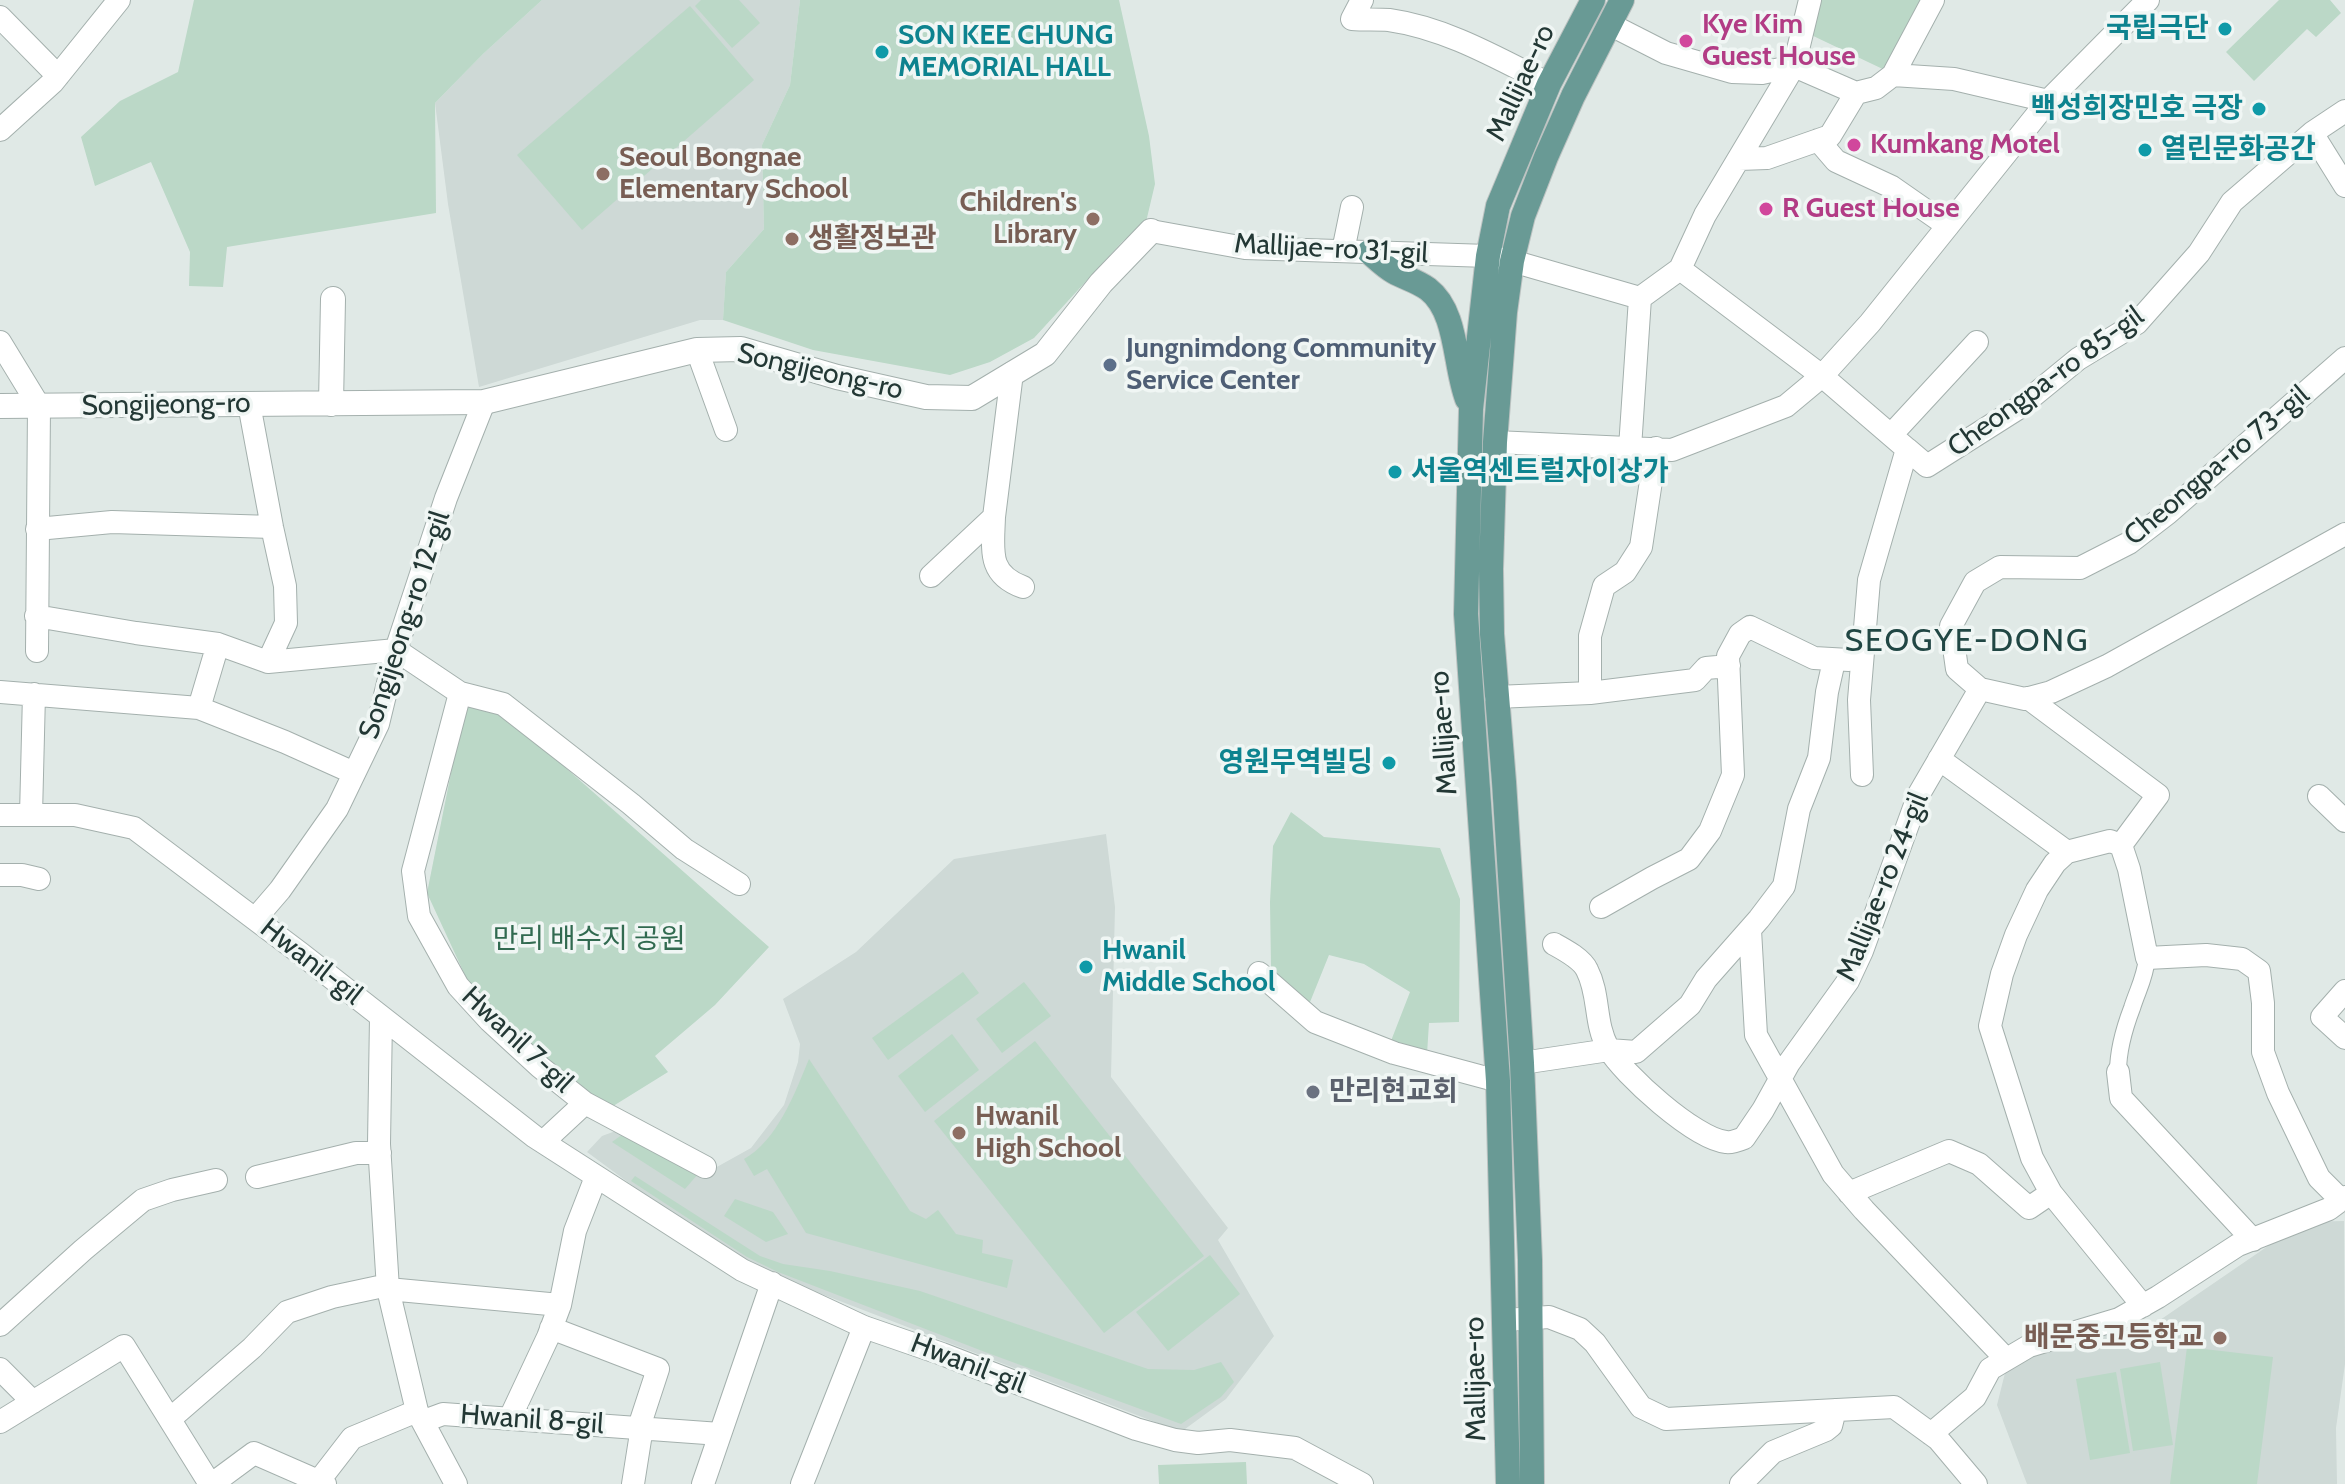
<!DOCTYPE html>
<meta charset="utf-8">
<style>
body{margin:0}
canvas{display:block;background:#e0e9e6}
</style>
<canvas width="2345" height="1484"></canvas>
<script>
const c = document.querySelector('canvas').getContext('2d');
c.lineJoin = 'round';
function paint(path, color) { c.fillStyle = color; c.fill(path, 'evenodd'); }
function stroke(path, color, width, dash) { c.strokeStyle = color; c.lineWidth = width; c.lineCap = dash ? 'butt' : 'round'; c.setLineDash(dash || []); c.stroke(path); }
function write(font, color, halo, rows, align = 'center') {
  c.font = font + ' Cabin,"Noto Sans KR",sans-serif'; c.lineWidth = 7; c.setLineDash([]); c.textBaseline = 'middle'; c.strokeStyle = halo; c.fillStyle = color; for (const [text, x, y, turn = 0] of rows) {
    c.save(); c.translate(x, y); c.rotate((+turn || 0) * Math.PI / 180); c.textAlign = isNaN(turn) ? turn : align; if (halo) c.strokeText(text, 0, 0); c.fillText(text, 0, 0); c.restore();
  }
}
paint(new Path2D(`
 M542,0H800L790,85L762,145L764,229L726,272L723,320H700L479,387L448,204L435,103L483,54Z
 M1106,834L1115,907L1111,1077L1228,1228L1218,1240L1274,1336L1226,1399L1181,1432L811,1290L744,1261L667,1211L587,1152L602,1136L621,1129L706,1173L751,1148L784,1105L798,1062L800,1044L783,999L856,952L954,859Z
 M2344,1221L2345,1364L2336,1428L2337,1484H2027L1997,1405L2005,1373L2029,1356L2160,1320L2303,1222Z`), '#ced9d6');
paint(new Path2D(`
 M194,0H542L483,54L435,103L436,213L227,247L223,287L189,286L190,252L151,162L95,186L81,137L120,101L178,72Z
 M701,0H739L760,23L732,48L695,6Z
 M800,0H1119L1149,136L1155,184L1146,222L1122,242L1034,338L990,362L950,375L813,350L723,320L726,272L764,229L762,145L790,85Z
 M1815,0H1928L1889,72L1807,33Z
 M2279,0H2330L2341,13L2316,37L2307,29L2254,81L2226,52Z
 M690,6L754,80L582,230L517,155Z
 M465,703L500,710L769,947L715,1005L655,1056L668,1072L610,1108L572,1082L470,986L427,893Z
 M1291,812L1324,837L1440,848L1460,899L1459,1022L1429,1023L1427,1054L1389,1046L1410,992L1364,964L1329,955L1308,1007L1271,968L1270,902L1273,846Z
 M963,972L979,993L888,1060L872,1038Z
 M1024,982L1051,1016L1002,1053L976,1019Z
 M952,1034L979,1070L925,1112L898,1076Z
 M1035,1041L1204,1256L1104,1333L934,1121Z
 M809,1059L910,1211L926,1219L938,1210L956,1234L983,1240L982,1253L1013,1260L1007,1288L806,1233L767,1169L754,1176L744,1159C777,1141 795,1093 809,1059Z
 M623,1134L698,1174L685,1189L612,1142Z
 M635,1176L760,1256L783,1264L830,1271L920,1291L1148,1369L1194,1370L1221,1362L1234,1382L1221,1397L1181,1424L985,1352L778,1272L747,1257L631,1181Z
 M735,1199L773,1212L788,1234L766,1242L724,1216Z
 M1210,1255L1240,1294L1168,1351L1136,1312Z
 M2187,1347L2273,1357L2257,1484H2170Z
 M2160,1362L2173,1445L2133,1451L2120,1369Z
 M2116,1372L2130,1453L2090,1460L2076,1379Z
 M1246,1462L1247,1484H1159L1158,1465Z`), '#bbd8c7');
const pedestrian = new Path2D(`
 M2118,1072C2118,1049 2124,1029 2132,1008C2138,989 2145,978 2147,958`);
const minor = new Path2D(`
 M1362,0L1352,19C1364,20 1377,19 1389,20C1446,28 1499,59 1549,84
 M0,17L58,76
 M1611,25L1666,53L1732,72L1762,73L1794,66L1856,93L1876,88L1893,75L1954,79L2048,101
 M1893,75L1933,0
 M0,130L53,82L119,0
 M2312,133L2345,186
 M1818,140L1836,161L1892,187L1948,226
 M1739,159L1767,158L1830,136L1856,93
 M1151,231L1245,248L1488,256L1512,261L1640,298
 M1343,251L1352,207
 M1680,269L1822,376L1907,449
 M0,342L39,406L37,651
 M697,350L726,430
 M2345,358L2168,513L2129,543L2080,568L2000,567L1975,582L1951,626L1957,669L1980,689L2025,699L2051,692L2107,666L2345,534
 M249,404L272,527L285,586L286,623L268,662
 M1891,435L1977,342
 M1495,442L1672,450L1786,406L1822,376L1870,323L2048,101L2148,0
 M1630,448L1640,298L1680,269L1705,215L1794,66L1810,0
 M994,517C993,550 987,574 1023,587
 M37,529L112,522L272,527
 M931,576L994,517L1012,373
 M36,616L136,633L218,644L268,662L396,650
 M396,650L460,693L413,871L419,916L458,986L490,1021L540,1067L585,1103L543,1142
 M0,692L199,708L285,742L354,773
 M460,693L503,704L631,804L684,849L739,884
 M1590,693L1695,680L1706,668L1729,666
 M1496,697L1590,693V636L1604,586L1625,572L1641,547L1656,448
 M2028,698L2158,795L2121,845
 M199,708L218,644
 M1939,759L2067,852L2055,863L2037,890L2016,935L2002,974L1990,1026L2032,1158L2051,1193L2143,1306
 M1862,775L1859,700L1869,580L1907,449L1927,466L2017,409L2078,359L2137,323L2199,253L2232,202L2312,133L2345,111
 M2319,796L2345,821
 M0,815H75L134,828L300,953L535,1137L742,1270L864,1327L942,1354L1136,1429L1175,1440L1198,1443L1230,1440L1295,1448L1362,1484
 M31,815L34,694
 M2067,852L2110,841L2121,845L2129,869L2147,958L2206,955L2242,959L2259,971L2263,1003V1052L2278,1093L2319,1178L2341,1200
 M0,875H22L39,879
 M1601,907L1652,878L1689,859L1710,831L1733,775L1728,656L1740,634L1750,627L1814,658L1849,660
 M255,919L280,890L337,809L378,724L396,650L446,498L484,402
 M1750,930L1756,1035L1833,1174L1864,1210L2006,1359
 M1554,944C1565,950 1582,959 1587,970C1600,995 1594,1023 1608,1048C1623,1074 1695,1139 1726,1142C1731,1143 1739,1140 1744,1138L1763,1110L1789,1063L1848,981L1862,951L1919,794L1980,689
 M1259,973L1315,1022L1394,1053L1498,1081
 M2345,991L2322,1017L2345,1038
 M381,1017L379,1144L388,1289L417,1411L456,1484
 M1522,1063L1609,1050L1636,1052L1690,1005L1706,979L1759,919L1784,886L1799,809L1819,758L1827,692L1834,661
 M2118,1072L2121,1098L2253,1240
 M585,1103L705,1167
 M257,1177L356,1153H380
 M1849,1193L1949,1151L1979,1164L2029,1208L2051,1193
 M388,1289L560,1305
 M1505,1320L1549,1317L1580,1329L1595,1343L1641,1407L1666,1419L1894,1407L1938,1439L1976,1484
 M0,1325L83,1250L143,1200L172,1190L216,1180
 M551,1328L658,1369L639,1427
 M0,1369L33,1402
 M510,1418L548,1337L560,1305L575,1231L596,1177
 M170,1419L252,1348L287,1312L332,1297L388,1285
 M424,1421L443,1414L720,1434
 M0,1422L124,1346L210,1484
 M1931,1434L1975,1397L1990,1369L2029,1346L2119,1319L2158,1297L2238,1245L2329,1209L2345,1197
 M318,1482L352,1438L417,1411
 M212,1484L254,1453L325,1484
 M633,1484L642,1427
 M703,1484L772,1283
 M802,1484L864,1327
 M1741,1484L1773,1452L1826,1430L1831,1426L1835,1410`);
const tertiary = new Path2D(`
 M331,404L333,299
 M0,406L484,402L697,350L741,349L837,377L926,397L972,398L1045,354L1101,283L1151,231`);
const primary = new Path2D(`
 M1369,252C1377,259 1385,267 1394,272C1405,278 1417,281 1428,289C1458,312 1454,365 1467,399
 M1508,1484L1498,1081L1466,614L1471,409L1488,256L1498,206L1549,84L1593,0
 M1532,1484L1530,1260L1522,1063L1504,782L1492,634L1491,569L1495,442L1505,312L1512,261L1523,216L1546,157L1573,96L1622,0`);
stroke(pedestrian, '#a4b0ad', 18);
stroke(minor, '#a4b0ad', 24);
stroke(tertiary, '#a4b0ad', 26);
stroke(primary, '#bdc3c2', 26);
stroke(pedestrian, '#fff', 16);
stroke(minor, '#fff', 22);
stroke(tertiary, '#fff', 24);
stroke(primary, '#699a95', 24);
for (const [x, y, r, color] of [
 [2225,29,8,"#0f9aa8"],
 [1686,41,8,"#d1479c"],
 [882,52,8,"#0f9aa8"],
 [2259,109,8,"#0f9aa8"],
 [1854,145,8,"#d1479c"],
 [2145,150,8,"#0f9aa8"],
 [603,174,8,"#8d6e63"],
 [1766,209,8,"#d1479c"],
 [1093,219,8,"#8d6e63"],
 [792,239,8,"#8d6e63"],
 [1110,365,8,"#5c6f8a"],
 [1395,472,8,"#0f9aa8"],
 [1389,763,8,"#0f9aa8"],
 [1086,967,8,"#0f9aa8"],
 [1313,1092,8,"#6b7280"],
 [959,1133,8,"#8d6e63"],
 [2220,1338,8,"#8d6e63"]
]) { const dot = new Path2D(); dot.arc(x, y, r, 0, 2 * Math.PI); c.fillStyle = color; c.fill(dot); stroke(dot, '#f0f6f4', 3); }
write('bold 28px', '#b23c85', '#f0f6f4', [
 ["Kye Kim",1702,25],
 ["Guest House",1702,57],
 ["Kumkang Motel",1870,145],
 ["R Guest House",1782,209]
], 'left');
write('bold 28px', '#0d838f', '#f0f6f4', [
 ["국립극단",2209,29,"right"],
 ["SON KEE CHUNG",898,36],
 ["MEMORIAL HALL",898,68],
 ["백성희장민호 극장",2243,109,"right"],
 ["열린문화공간",2161,150],
 ["서울역센트럴자이상가",1411,472],
 ["영원무역빌딩",1373,763,"right"],
 ["Hwanil",1102,951],
 ["Middle School",1102,983]
], 'left');
write('28px', '#233835', '#f0f6f4', [
 ["Mallijae-ro",1521,83,-65],
 ["Mallijae-ro 31-gil",1331,249,3],
 ["Songijeong-ro",820,372,13],
 ["Cheongpa-ro 85-gil",2046,382,-36],
 ["Songijeong-ro",166,405,-1],
 ["Cheongpa-ro 73-gil",2217,466,-40],
 ["Songijeong-ro 12-gil",405,625,-72],
 ["Mallijae-ro",1444,733,-94],
 ["Mallijae-ro 24-gil",1883,887,-68],
 ["Hwanil-gil",311,962,38],
 ["Hwanil 7-gil",517,1040,43],
 ["Hwanil-gil",968,1364,21],
 ["Mallijae-ro",1476,1379,-91],
 ["Hwanil 8-gil",532,1420,4]
]);
write('bold 28px', '#785e54', '#f0f6f4', [
 ["Seoul Bongnae",619,158],
 ["Elementary School",619,190],
 ["Children's",1077,203,"right"],
 ["Library",1077,235,"right"],
 ["생활정보관",808,239],
 ["Hwanil",975,1117],
 ["High School",975,1149],
 ["배문중고등학교",2204,1338,"right"]
], 'left');
write('bold 28px', '#4e5e75', '#f0f6f4', [
 ["Jungnimdong Community",1126,349],
 ["Service Center",1126,381]
], 'left');
write('28px', '#316a50', '#f0f6f4', [
 ["만리 배수지 공원",589,940]
]);
write('bold 28px', '#5b616d', '#f0f6f4', [
 ["만리현교회",1329,1092]
], 'left');
c.letterSpacing = '2px';
write('32px', '#214744', '#f0f6f4', [
 ["SEOGYE-DONG",1967,642]
]);
c.letterSpacing = '0px';
</script>
